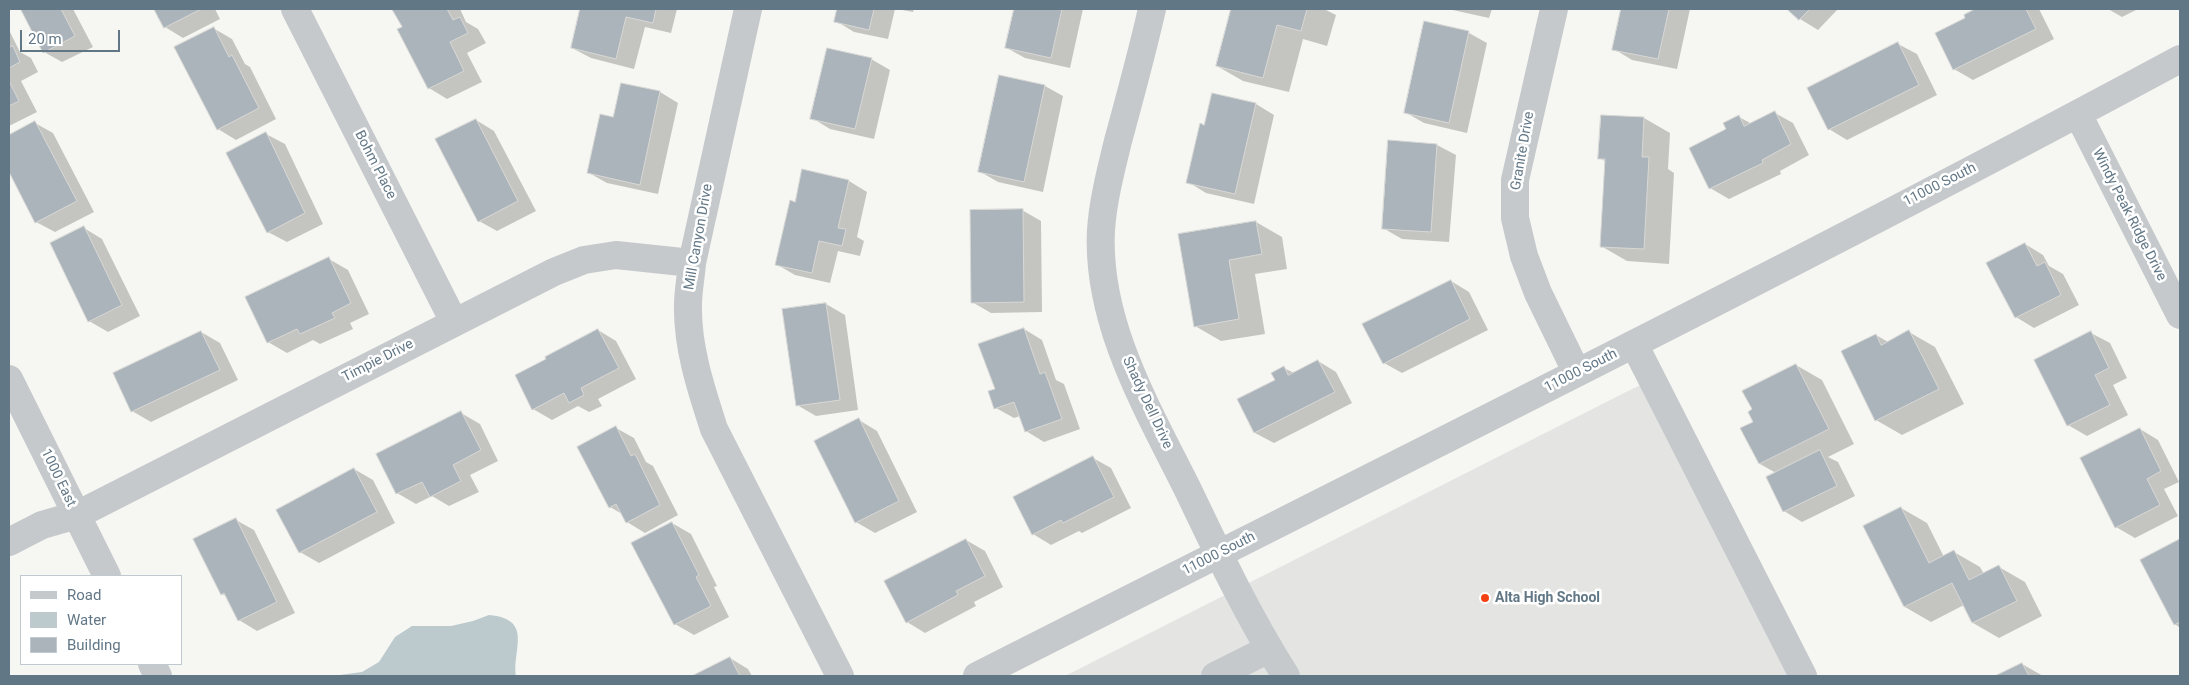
<!DOCTYPE html>
<style>
body{margin:0}
#map{position:relative;width:2189px;height:685px;overflow:hidden;background:#f6f6f2;font-family:Roboto,sans-serif}
canvas{display:block}
.frame{position:absolute;inset:0;border:10px solid #627786;pointer-events:none}
.legend{position:absolute;left:20px;top:575px;width:162px;height:90px;box-sizing:border-box;background:#fff;border:1px solid #c0c9cf;margin:0;padding:6px 9px;list-style:none;font-size:15px;color:#627786}
.legend li{display:flex;align-items:center;gap:10px;height:25px}
.legend b{width:25px;border:1px solid #c0c9cf}
.scale{position:absolute;left:20px;top:30px;width:100px;height:22px;box-sizing:border-box;border:2px solid #627786;border-top:0;padding-left:6px;font-size:15px;line-height:18px;white-space:nowrap;color:#627786;-webkit-text-stroke:4px #fff;paint-order:stroke}
</style>
<div id="map">
<canvas width="2189" height="685"></canvas>
<div class="frame"></div>
<ul class="legend">
<li><b style="height:6px;background:#c5c9cc"></b>Road</li>
<li><b style="height:14px;background:#bcc9cd"></b>Water</li>
<li><b style="height:14px;background:#abb4ba"></b>Building</li>
</ul>
<div class="scale">20 m</div>
</div>
<script>
const c = document.querySelector('canvas').getContext('2d');
c.lineJoin = 'round';
function paint(path, color) { c.fillStyle = color; c.fill(path, 'evenodd'); }
function stroke(path, color, width, dash) { c.strokeStyle = color; c.lineWidth = width; c.lineCap = dash ? 'butt' : 'round'; c.setLineDash(dash || []); c.stroke(path); }
function write(font, color, halo, rows, align = 'center') {
  c.font = font + ' Roboto,sans-serif'; c.lineWidth = 5; c.setLineDash([]); c.textBaseline = 'middle'; c.strokeStyle = halo; c.fillStyle = color; for (const [text, x, y, turn = 0] of rows) {
    c.save(); c.translate(x, y); c.rotate((+turn || 0) * Math.PI / 180); c.textAlign = isNaN(turn) ? turn : align; if (halo) c.strokeText(text, 0, 0); c.fillText(text, 0, 0); c.restore();
  }
}
paint(new Path2D(`
 M1641,385L1790,676H1065L1634,388Z`), '#e4e5e3');
paint(new Path2D(`
 M489,615C534,619 512,650 516,676H332L362,672L379,662L395,637L412,626H451L473,621Z`), '#bcc9cd');
paint(new Path2D(`
 M26,9H73L93,47L62,62L44,52L23,10Z
 M155,9H215L220,19L183,38L165,27Z
 M394,9H460L466,22L478,29L486,43L467,53L482,82L447,99L429,88Z
 M582,9H677L671,33L645,27L634,69L591,58L572,48Z
 M838,9H895L888,39L854,32L836,21Z
 M897,9H914L913,12Z
 M1016,9H1083L1070,68L1025,58L1007,48Z
 M1235,9H1324L1336,15L1327,46L1303,39L1289,92L1243,81L1217,66Z
 M1448,9H1492L1489,18Z
 M1622,9H1690L1677,69L1632,60L1614,49Z
 M1788,9H1838L1818,30L1800,19Z
 M1978,9H2039L2054,39L1973,80L1954,69L1936,34L1967,18L1965,15Z
 M2108,9H2138L2122,17Z
 M1425,23L1469,33L1487,43L1467,133L1424,123L1405,112Z
 M213,28L232,39L245,64L250,67L276,119L236,140L218,129Z
 M9,30L20,52L31,58L38,72L21,81L37,112L9,126Z
 M1898,44L1917,54L1937,95L1847,140L1829,129Z
 M871,59L890,70L874,139L830,129L812,118Z
 M1000,76L1045,86L1063,96L1043,192L998,182L979,171Z
 M660,92L678,103L658,194L607,183L589,173L614,118Z
 M1213,94L1256,104L1274,115L1254,204L1206,193L1188,182Z
 M1775,113L1793,123L1809,155L1780,171L1781,174L1729,199L1710,188L1728,130L1739,117L1752,124Z
 M1602,116L1644,118L1670,133L1668,169L1674,173L1669,264L1627,261L1601,246L1606,162L1600,158Z
 M476,120L494,131L536,211L497,231L479,221Z
 M35,123L53,133L94,212L55,232L36,222L9,169V136Z
 M266,134L285,144L323,224L287,242L268,232Z
 M1390,141L1437,145L1456,155L1449,242L1402,239L1383,228Z
 M849,181L867,192L857,237L864,241L860,256L838,251L830,283L795,275L776,264L796,203Z
 M1022,210L1041,221L1042,312L991,313L972,302Z
 M1256,222L1282,237L1287,269L1255,274L1265,334L1221,341L1195,326L1180,235Z
 M84,228L102,239L140,316L108,332L89,321Z
 M2025,244L2043,255L2049,266L2063,274L2079,305L2034,328L2016,317Z
 M329,259L348,270L369,314L350,323L353,329L320,344L313,340L287,353L268,342Z
 M1451,281L1469,292L1488,330L1402,373L1384,363Z
 M826,304L845,315L858,410L816,416L797,405L784,310Z
 M1024,329L1042,340L1056,380L1064,384L1080,429L1044,442L1026,431L1020,416L1014,418L996,408V390Z
 M598,330L616,341L636,379L598,399L602,406L589,412L578,406L552,420L533,409L547,359Z
 M201,332L220,343L238,380L151,422L132,411Z
 M1909,332L1935,347L1964,404L1902,435L1876,420V335L1888,342Z
 M2091,333L2110,343L2127,378L2113,385L2128,415L2087,436L2068,425Z
 M1318,361L1336,372L1352,403L1274,443L1255,433L1238,400L1276,380L1284,368L1294,373Z
 M1796,365L1822,380L1854,444L1828,457L1838,462L1855,496L1802,522L1784,511L1776,473L1760,464L1755,422Z
 M461,413L480,424L498,461L470,475L479,492L449,506L432,496L416,504L397,493L378,455Z
 M859,420L877,431L917,512L875,533L856,522Z
 M616,428L634,438L646,462L653,466L678,515L645,533L627,522L622,514L610,507Z
 M2140,429L2158,440L2179,482L2164,489L2178,516L2135,538L2116,527Z
 M1093,458L1111,468L1131,508L1082,533L1079,531L1051,545L1033,534Z
 M354,469L373,480L395,523L319,563L300,552Z
 M1901,508L1927,523L1944,557L1954,552L1980,567L1984,574L1999,567L2025,582L2042,616L1999,638L1973,623L1964,605L1931,622L1905,607L1865,527Z
 M236,520L254,530L295,613L257,631L239,620L228,597L222,594Z
 M672,523L691,534L717,586L714,587L729,617L694,635L675,624L632,543Z
 M966,540L985,551L1003,587L974,602L976,606L925,633L907,622Z
 M2180,541V628L2175,624L2141,561Z
 M730,658L748,669L752,676H695Z
 M2022,664L2043,676H1998Z`), '#0003');
const building = new Path2D(`
 M23,9H61L75,36L43,53L21,10Z
 M154,9H201L164,28Z
 M392,9H447L453,20L460,17L468,33L450,42L464,71L428,89L397,29L402,27Z
 M580,9H656L653,23L626,17L616,59L571,48Z
 M837,9H874L869,30L834,22Z
 M1014,9H1062L1051,58L1005,48Z
 M1231,9H1307L1301,31L1277,25L1263,78L1216,66Z
 M1621,9H1669L1658,59L1612,50Z
 M1787,9H1810L1799,20Z
 M1975,9H2026L2036,29L1953,70L1935,33L1965,18L1964,15Z
 M1424,21L1469,31L1449,123L1404,113Z
 M214,27L229,57L232,55L259,108L217,130L174,47Z
 M1898,42L1919,85L1828,130L1807,88Z
 M13,46L20,62L9,68V48Z
 M827,48L872,58L855,129L810,119Z
 M999,75L1045,85L1024,182L978,172Z
 M9,81L19,101L9,106Z
 M621,83L660,91L640,185L587,173L600,114L613,117Z
 M1212,93L1256,103L1235,194L1186,183L1200,123L1204,125Z
 M1775,111L1791,144L1762,160L1763,163L1709,189L1689,148L1726,129L1723,123L1739,115L1744,126Z
 M1601,115L1644,117L1642,157H1649L1644,249L1600,247L1605,159H1598Z
 M476,119L518,201L478,222L435,139Z
 M35,121L77,201L35,223L9,172V135Z
 M266,132L305,213L267,233L226,153Z
 M1388,140L1437,144L1431,232L1382,229Z
 M802,169L849,180L838,228L846,229L842,246L819,241L812,273L775,265L790,200L795,202Z
 M1023,209L1024,302L971,303L970,210Z
 M1256,221L1262,254L1229,260L1239,319L1194,327L1178,234Z
 M84,226L122,305L88,322L50,243Z
 M2025,243L2037,266L2045,262L2061,295L2015,318L1986,263Z
 M329,257L351,303L332,313L335,318L300,334L297,329L267,343L245,297Z
 M1451,280L1470,319L1383,364L1362,324Z
 M826,303L840,400L796,406L782,309Z
 M1024,328L1040,374L1045,372L1062,419L1025,432L1014,402L994,409L988,391L995,389L978,344Z
 M598,329L619,368L581,388L584,395L569,403L564,393L532,410L515,375L546,359L545,357Z
 M1909,330L1939,389L1875,421L1841,351L1876,334L1881,345Z
 M201,331L220,370L131,412L113,373Z
 M2091,331L2109,368L2095,375L2110,405L2067,426L2034,360Z
 M1318,360L1335,392L1254,433L1237,399L1275,380L1271,373L1284,366L1288,375Z
 M1796,364L1829,429L1759,464L1740,428L1753,422L1748,412L1752,409L1742,391Z
 M461,411L481,450L453,465L461,481L430,497L422,482L396,494L376,454Z
 M859,418L899,501L855,523L814,441Z
 M616,426L631,456L635,454L660,505L626,523L616,504L609,508L577,447Z
 M2140,428L2161,471L2147,479L2160,505L2115,528L2080,458Z
 M1820,450L1837,486L1783,512L1766,477Z
 M1093,456L1114,497L1063,523L1061,520L1032,535L1013,497Z
 M354,468L377,512L299,553L276,510Z
 M1901,507L1929,563L1954,550L1969,580L1999,565L2017,601L1972,623L1952,583L1904,607L1863,526Z
 M236,518L277,602L238,621L224,593L221,595L193,539Z
 M672,522L699,575L696,577L711,606L674,625L631,543Z
 M966,539L985,576L956,591L958,595L906,623L884,581Z
 M2180,539V622L2174,625L2140,560Z
 M730,657L740,676H692Z
 M2022,663L2029,676H1995Z`);
paint(building, '#abb4ba');
stroke(building, '#d7d7d5', 1);
stroke(new Path2D(`
 M295,9L454,322
 M748,9L692,263C691,277 688,291 688,305C687,347 701,389 714,429L840,676
 M1152,9C1142,53 1130,97 1118,141C1111,170 1103,200 1101,230C1096,324 1149,411 1189,492C1219,555 1249,618 1286,676
 M1554,9L1515,180V218L1524,256L1538,293L1577,373
 M2078,114L2180,315
 M1634,344L1803,676
 M9,379L107,576
 M9,542L42,525L77,515L554,272L584,260L616,255L692,263
 M152,664L158,676
 M977,676C1379,472 1783,273 2180,59
 M1215,676L1269,649`), '#c5c9cc', 28);
for (const [x, y, r, color] of [
 [1485,598,5,"#f44114"]
]) { const dot = new Path2D(); dot.arc(x, y, r, 0, 2 * Math.PI); c.fillStyle = color; c.fill(dot); stroke(dot, '#fff', 2); }
write('14px', '#627786', '#fff', [
 ["Granite Drive",1523,151,-80],
 ["Bohm Place",375,165,63],
 ["11000 South",1940,185,-27],
 ["Windy Peak Ridge Drive",2129,215,63],
 ["Mill Canyon Drive",699,237,-80],
 ["Timpie Drive",378,361,-27],
 ["11000 South",1581,371,-27],
 ["Shady Dell Drive",1147,403,65],
 ["1000 East",58,478,64],
 ["11000 South",1219,554,-27]
]);
write('bold 14px', '#627786', '#fff', [
 ["Alta High School",1495,598]
], 'left');
</script>
